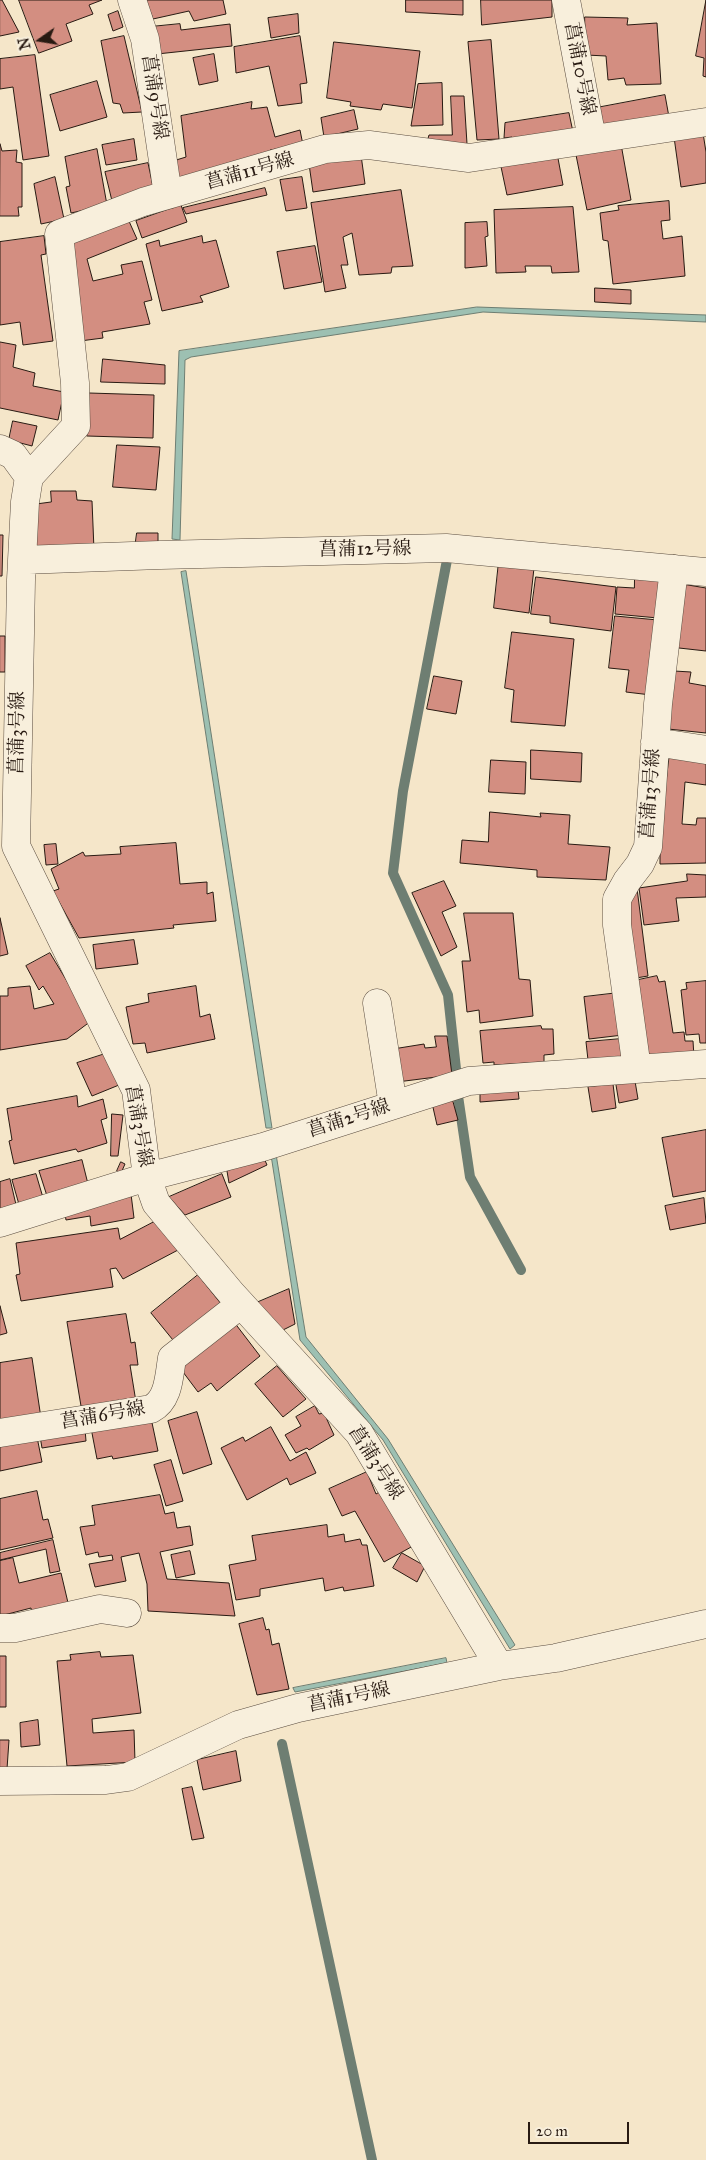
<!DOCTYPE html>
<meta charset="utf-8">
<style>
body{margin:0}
#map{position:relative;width:706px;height:2160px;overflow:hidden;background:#f5e6c9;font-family:"IM FELL Great Primer",serif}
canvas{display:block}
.north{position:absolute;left:15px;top:15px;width:50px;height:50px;-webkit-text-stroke:4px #f8efdc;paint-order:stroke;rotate:257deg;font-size:14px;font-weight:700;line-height:20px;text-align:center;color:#281a12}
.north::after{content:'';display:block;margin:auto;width:18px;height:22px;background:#281a12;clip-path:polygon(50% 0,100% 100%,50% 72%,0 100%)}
.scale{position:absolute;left:528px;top:2122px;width:101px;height:22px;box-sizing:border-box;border:2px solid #281a12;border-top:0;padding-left:6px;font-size:15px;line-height:18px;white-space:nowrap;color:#281a12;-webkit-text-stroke:4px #f8efdc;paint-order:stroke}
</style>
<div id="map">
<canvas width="706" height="2160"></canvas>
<div class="north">N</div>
<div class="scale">20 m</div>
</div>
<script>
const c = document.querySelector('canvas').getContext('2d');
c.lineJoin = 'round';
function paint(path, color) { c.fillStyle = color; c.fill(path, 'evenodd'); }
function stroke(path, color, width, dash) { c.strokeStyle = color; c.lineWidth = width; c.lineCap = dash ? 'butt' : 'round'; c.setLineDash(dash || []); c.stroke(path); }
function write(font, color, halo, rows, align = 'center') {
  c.font = font + ' "IM FELL Great Primer","Noto Serif JP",serif'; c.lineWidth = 4; c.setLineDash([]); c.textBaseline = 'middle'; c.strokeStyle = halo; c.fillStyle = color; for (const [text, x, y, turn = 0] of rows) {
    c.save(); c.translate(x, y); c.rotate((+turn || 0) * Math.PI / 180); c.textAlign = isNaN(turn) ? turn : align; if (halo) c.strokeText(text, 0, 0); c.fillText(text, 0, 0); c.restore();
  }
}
const water = new Path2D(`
 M477,307L706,315V322L483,312L191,357L185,360L180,540L172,539L179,351Z
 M186,571L272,1128H266L181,572Z
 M276,1154L306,1337L388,1439L515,1645L510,1649L383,1440L300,1340L271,1155Z
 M446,1658L447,1663L295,1692L293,1688Z`);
paint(water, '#9dc0b2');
stroke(water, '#6e7e72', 1);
stroke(new Path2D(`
 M447,560L403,791L393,873L448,995L456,1069
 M458,1096L470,1177L521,1270
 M282,1744L372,2160`), '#6e7e72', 10);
const building = new Path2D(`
 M0,0H2L19,32L0,36Z
 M19,0H102L89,5L93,14L66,24L72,41L39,53Z
 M145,0H223L226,14L194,21L189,11L153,19L150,11H147Z
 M406,0H463V15L406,12Z
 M481,0H552V17L482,25Z
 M706,0V77L703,76L704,58L696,56Z
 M118,11L123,27L113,31L108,15Z
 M298,14L299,33L271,38L268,18Z
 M585,17L628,18L627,25L657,23L661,84L626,85L624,78L608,80L606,56L586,55Z
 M180,24L181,30L230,24L232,46L157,54L150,27Z
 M124,36L142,112L123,113L120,104L113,103L101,41Z
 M300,36L307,83L300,84L302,103L278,106L269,66L236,73L234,47Z
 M491,40L499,139L477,140L468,42Z
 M334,42L420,51L412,108L383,104L381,110L350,106L351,102L327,98Z
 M214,54L218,81L199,85L193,58Z
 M35,55L49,156L23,160L13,87L0,89V59Z
 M97,81L107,117L60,131L50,95Z
 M442,83L443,125L411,126L418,84Z
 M665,95L669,117L600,129L596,108Z
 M451,96H464L467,144L427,142L429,135H452Z
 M252,102L251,109L267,107L275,137L300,130L303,145L270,150L271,158L176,182L173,161L186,157L181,116Z
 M354,110L358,129L324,137L321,118Z
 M569,113L573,132L513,142L512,137L504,138L505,123Z
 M703,133L706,152V183L681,187L674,137Z
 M134,139L137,160L106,165L102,145Z
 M0,144L2,151L17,150L16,162L22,163V207H18L19,216H0Z
 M621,144L631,200L587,210L576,155Z
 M97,149L107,205L71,213L66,187L70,186L65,157Z
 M557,153L563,185L507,195L500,162Z
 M361,155L365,184L313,192L309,164Z
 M148,163L154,191L112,201L105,172Z
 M55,177L64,219L41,224L34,184Z
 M302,177L307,208L286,211L280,180Z
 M265,188L267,195L186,214L183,208Z
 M401,190L413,266L392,267L391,273L359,275L352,233L343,237L348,265H341L346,288L325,292L311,203Z
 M669,201L670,220L661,221L663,239L682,236L685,276L613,284L608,241L603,240L600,213L619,210L618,206Z
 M181,205L187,222L142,238L136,221Z
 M573,207L579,272L552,273L551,266H525L526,272L496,273L494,210Z
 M128,219L137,239L87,259L93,281L123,274L121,265L142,261L152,300L144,302L150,324L102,332L103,338L80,341L68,242Z
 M487,222L488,236L485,237L487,266L465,268V223Z
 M44,236L46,254L41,255L53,341L23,345L20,322L0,325V242Z
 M202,236L203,243L216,240L229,287L200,296L203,302L162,311L146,244L159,240L160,246Z
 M315,246L322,282L284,289L277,252Z
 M595,288L631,290V304L595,302Z
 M0,342L16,345L13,367L35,373L33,386L64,392L58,420L0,408Z
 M103,359L165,365V384L101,382Z
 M89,393L154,395L153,438L87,436Z
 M13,421L37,426L32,446L9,440Z
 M117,445L160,447L156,490L113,487Z
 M51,491H76L77,500L92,501L94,550L36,551V504L51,502Z
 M137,533H158V547L135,548Z
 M0,535H3L2,576H0Z
 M499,561L534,568L529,613L494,608Z
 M635,572L660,574L658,618L615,614L617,587L634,588Z
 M536,577L616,587L611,631L550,623V616L531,614Z
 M682,584L706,588V651L670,647Z
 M615,616L658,620L651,695L626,692L629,670L609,668Z
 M512,632L574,639L565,726L511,722L514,690L505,688Z
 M0,636H5V672H0Z
 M674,671L691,672L689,683L706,686V733L668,729Z
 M434,676L462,681L456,714L427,709Z
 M531,750L582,753L581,782L531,779Z
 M670,752L706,758V785L685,782L682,824L696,825L697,818H706V863L660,864V831Z
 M491,760L526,762L525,794L489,792Z
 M490,812L541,817L540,813L570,815L568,844L610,847L606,880L537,877V870L460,863L462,840L488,842Z
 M176,843L180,884L207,882V894L213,892L216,921L173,925L174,928L79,938L53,891L59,889L51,869L83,852L85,856L121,854L120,847Z
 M56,844L58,864L46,865L44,845Z
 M687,874L706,875V897L676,898L679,921L644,925L639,888L687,881Z
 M444,881L456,906L442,912L457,947L441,956L412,893Z
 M637,888L648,976L630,979L623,911Z
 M464,913H513L519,979L530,980L533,1016L480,1023L479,1010L467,1012L462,961H470Z
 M0,918L8,954L0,956Z
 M134,940L138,964L96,969L93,945Z
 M50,953L91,1021L67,1039L0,1050V996H8V988L30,986L34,1009L54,1004L43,986L39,990L26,966Z
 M657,976L659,982L665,981L673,1033L684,1032L685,1041H693L694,1057L646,1062L629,982Z
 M706,981V1043H700L699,1034L686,1035L681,990L687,989L686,983Z
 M196,986L200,1017L210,1014L215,1039L147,1053L145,1043L133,1044L126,1007L149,1002L148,994Z
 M618,993L623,1035L589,1039L584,997Z
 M541,1026L542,1029H553L554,1054L544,1055V1062L494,1065V1062L483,1063L480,1031Z
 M435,1036H447L452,1075L397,1082L393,1049L424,1044L425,1048L436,1047Z
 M621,1039L623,1057L588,1060L586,1042Z
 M105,1054L119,1085L92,1096L77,1063Z
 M635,1081L638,1099L619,1103L616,1085Z
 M613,1084L616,1108L592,1112L588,1087Z
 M518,1090L519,1099L480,1102V1094Z
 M77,1096L78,1107L103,1099L107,1118L101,1120L107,1143L78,1152L76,1149L14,1164L9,1141L12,1140L7,1109Z
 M452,1098L458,1120L437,1125L432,1103Z
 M112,1114L123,1115L118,1156H111Z
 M706,1130V1191L673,1197L662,1138Z
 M264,1158L267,1165L229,1183L227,1171Z
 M82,1160L89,1188L48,1199L39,1171Z
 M121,1162L125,1164L121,1173L117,1171Z
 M36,1174L44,1201L20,1208L12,1180Z
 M222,1174L231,1197L185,1215L169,1197Z
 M10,1179L17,1209L0,1214V1182Z
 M131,1194L134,1218L91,1226L90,1216L66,1220L64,1208Z
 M704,1198L706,1223L670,1230L665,1206Z
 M156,1221L178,1250L123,1279L116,1268L110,1269L113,1287L21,1301L16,1275L20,1274L16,1243L118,1228L120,1239Z
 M198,1275L222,1305L177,1345L151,1313Z
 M289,1289L295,1324L281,1331L256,1303Z
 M0,1306L7,1333L0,1335Z
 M126,1314L131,1343L135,1342L138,1365H130L136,1402L81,1406L67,1322Z
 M234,1322L260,1356L217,1391L211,1383L198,1392L180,1368Z
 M32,1358L41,1418L0,1425V1363Z
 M277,1366L306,1399L283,1417L255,1384Z
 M315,1406L319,1414L324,1413L334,1435L309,1450L307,1448L296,1453L285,1435L301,1426L296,1417Z
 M197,1412L212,1464L183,1474L168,1421Z
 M151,1418L158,1451L113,1459L112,1456L97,1459L91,1428Z
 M271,1427L290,1461L306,1452L316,1473L290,1485L287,1478L247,1500L221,1448L243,1437L245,1441Z
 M85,1429L86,1441L42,1448L40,1436Z
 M37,1437L42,1462L0,1471V1444Z
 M171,1460L183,1501L166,1506L154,1465Z
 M367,1472L376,1494L381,1491L413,1546L384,1562L355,1511L342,1516L329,1489Z
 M37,1491L43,1520L48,1519L53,1538L0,1550V1499Z
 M160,1495L165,1514L174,1512L177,1528L190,1526L193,1545L160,1552L167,1579L229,1583L235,1616L148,1611L147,1584L139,1553L121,1557L126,1581L95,1587L89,1564L113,1560L112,1555L99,1557L98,1552L86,1555L80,1527L95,1525L92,1506Z
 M327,1525L328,1537L344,1534L345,1542L360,1539L362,1545H367L374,1586L344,1591L343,1587L325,1591L323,1578L260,1589V1596L236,1600L229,1565L256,1560L252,1536Z
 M53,1540L60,1571L50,1573L46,1549L0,1560V1553Z
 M190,1551L195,1574L176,1578L171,1555Z
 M402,1553L425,1566L417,1582L393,1568Z
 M13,1558L19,1583L61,1573L69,1607L32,1614L31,1608L0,1616V1561Z
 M263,1618L266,1630L269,1629L272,1645L279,1643L289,1689L257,1695L239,1624Z
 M100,1652L101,1657L133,1655L141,1713L92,1719L93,1733L134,1730L135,1762L67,1766L57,1661L71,1660L70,1655Z
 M0,1656H6V1707H0Z
 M38,1720L40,1745L21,1747L20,1723Z
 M0,1740H9L7,1769L0,1770Z
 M236,1751L241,1781L203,1790L197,1760Z
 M192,1787L204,1838L192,1840L182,1789Z`);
paint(building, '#d38e81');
stroke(building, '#281a12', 1);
const minor = new Path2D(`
 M132,0L145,39L168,195
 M566,0L592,139
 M0,449L13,455L29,477L25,502L21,580L16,846L136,1090L147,1177L156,1203L231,1293L359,1433L499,1666
 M29,477L76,426L75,383L59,234L143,202L325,149L369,145L469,158L706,122
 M22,560L160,555L446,548L706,572
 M655,742L706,750
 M377,1003L393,1105
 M637,1069L617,925V899L627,881L640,864L648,847L658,704L674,569
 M0,1223L147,1177L263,1147L469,1081L706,1064
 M0,1433L151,1409C169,1400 169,1376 172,1358L241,1304
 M0,1628H15L100,1609L127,1613
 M0,1781L106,1780L128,1777L238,1725L298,1708L499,1666L556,1658L706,1624`);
stroke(minor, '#5b4d40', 29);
stroke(minor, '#f8efdc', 28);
write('19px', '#281a12', '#f8efdc', [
 ["菖蒲10号線",579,69,79],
 ["菖蒲9号線",154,97,81],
 ["菖蒲11号線",250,172,-16],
 ["菖蒲12号線",365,550,-1],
 ["菖蒲3号線",18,733,-89],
 ["菖蒲13号線",651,794,-86],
 ["菖蒲2号線",349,1119,-18],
 ["菖蒲3号線",138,1126,80],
 ["菖蒲6号線",103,1416,-10],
 ["菖蒲3号線",375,1463,57],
 ["菖蒲1号線",349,1698,-12]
]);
</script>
